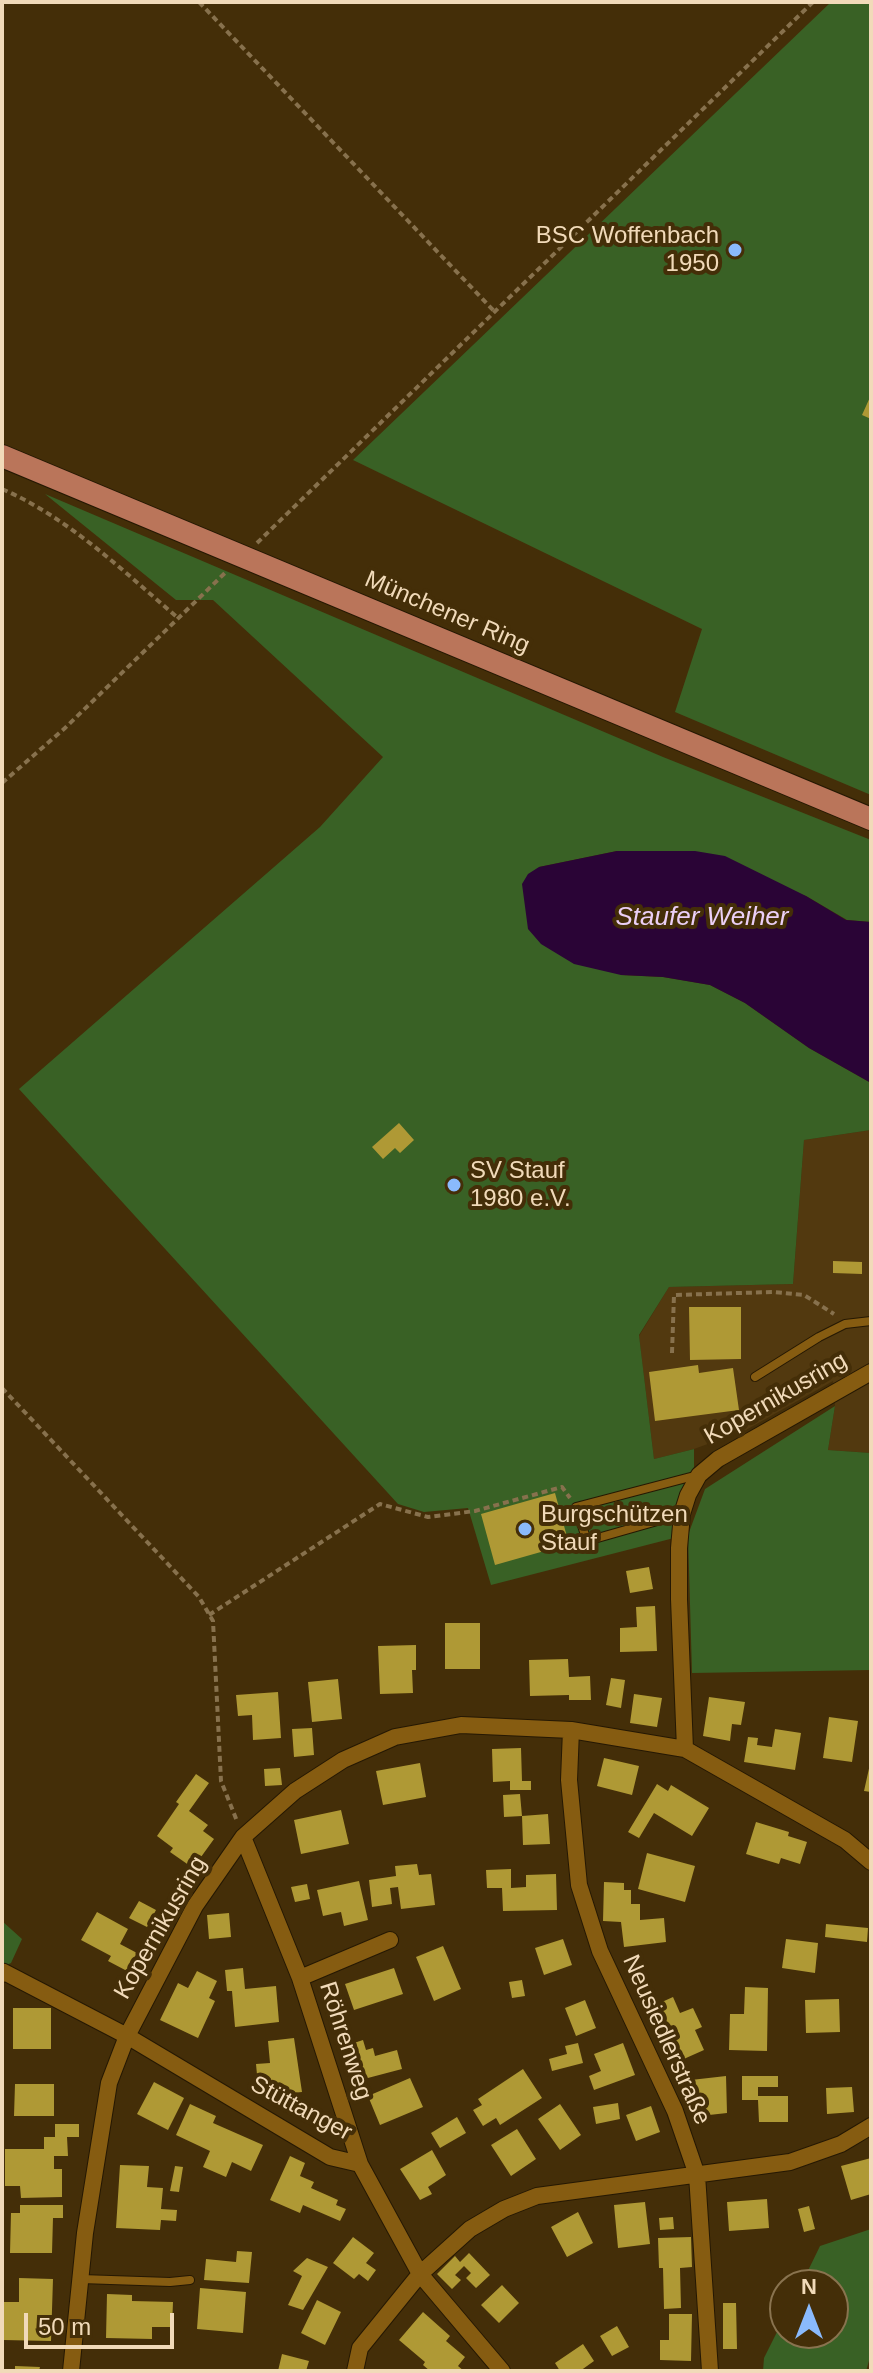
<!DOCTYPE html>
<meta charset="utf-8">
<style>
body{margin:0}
#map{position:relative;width:873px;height:2373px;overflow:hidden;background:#442e08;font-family:Helvetica,sans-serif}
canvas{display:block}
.frame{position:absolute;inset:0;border:4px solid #f1dab9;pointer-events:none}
.north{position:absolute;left:769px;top:2269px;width:80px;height:80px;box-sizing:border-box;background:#442e08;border:2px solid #89734f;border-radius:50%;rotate:0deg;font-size:22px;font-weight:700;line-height:32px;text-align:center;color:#f1dab9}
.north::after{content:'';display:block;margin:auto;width:28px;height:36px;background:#8abafc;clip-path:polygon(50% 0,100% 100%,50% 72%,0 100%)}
.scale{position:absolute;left:24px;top:2313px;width:150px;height:36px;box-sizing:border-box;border:4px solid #f1dab9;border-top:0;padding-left:10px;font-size:24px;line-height:28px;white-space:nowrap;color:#f1dab9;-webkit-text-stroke:6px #442e08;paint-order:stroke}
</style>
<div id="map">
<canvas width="873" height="2373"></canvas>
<div class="frame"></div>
<div class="north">N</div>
<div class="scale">50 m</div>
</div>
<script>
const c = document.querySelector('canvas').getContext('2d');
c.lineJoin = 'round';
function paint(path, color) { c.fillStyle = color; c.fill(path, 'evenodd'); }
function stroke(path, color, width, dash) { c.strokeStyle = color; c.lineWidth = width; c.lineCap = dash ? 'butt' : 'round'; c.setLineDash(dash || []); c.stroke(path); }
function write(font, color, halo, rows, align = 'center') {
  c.font = font + ' Helvetica,sans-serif'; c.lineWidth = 8; c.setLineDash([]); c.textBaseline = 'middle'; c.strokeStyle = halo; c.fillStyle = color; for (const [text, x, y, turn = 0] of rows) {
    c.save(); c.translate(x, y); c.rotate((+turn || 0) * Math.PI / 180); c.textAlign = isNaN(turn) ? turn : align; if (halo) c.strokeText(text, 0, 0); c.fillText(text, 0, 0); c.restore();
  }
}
paint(new Path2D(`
 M871,1130V1453L828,1450L835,1406L833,1381L746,1430L694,1449L654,1459L639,1336L669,1287L793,1284L804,1140Z`), '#52390f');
paint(new Path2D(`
 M831,2H871V795L675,712L702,629L353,460Z
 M45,494L663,757L871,840V922L847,920L806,896L617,851L539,867L621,975L663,977L710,985L745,1003L809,1048L871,1083V1130L804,1140L793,1284L669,1287L639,1335L654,1459L694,1449V1467L681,1492L674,1538L491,1585L468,1508L424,1512L398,1504L19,1089L320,827L383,757L213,600H176Z
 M835,1406L828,1450L871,1453V1670L692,1673L688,1535L705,1489Z
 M2,1921L22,1939L11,1963L2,1967Z
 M871,2229V2354L866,2371H763L764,2358L785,2316V2333H833V2285H801L820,2246Z`), '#396125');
paint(new Path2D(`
 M617,851H695L725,856L806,896L846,920L871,922V1083L809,1048L745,1003L710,985L663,977L621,975L574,964L541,944L528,929L522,884L528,874L539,867Z`), '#2a0436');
paint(new Path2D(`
 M871,395V419L862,415Z
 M399,1123L414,1140L400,1153L395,1148L383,1159L372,1147Z
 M833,1261L862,1262V1274L833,1273Z
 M689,1307H741V1359L690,1360Z
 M698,1365L699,1373L733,1368L739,1410L655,1421L649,1372Z
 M555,1493L569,1544L495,1565L481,1514Z
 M649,1567L653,1589L630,1593L626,1571Z
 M655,1606L657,1651L620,1652V1628L637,1627L636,1607Z
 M445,1623H480V1669H445Z
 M416,1645V1670H412L413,1693L380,1694L378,1646Z
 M568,1659L569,1677L590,1676L591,1700H569V1695L530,1696L529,1660Z
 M611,1678L625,1680L621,1708L606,1705Z
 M338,1679L342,1719L312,1722L308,1682Z
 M278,1692L281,1738L253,1740L252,1715L238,1716L236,1695Z
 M634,1694L662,1698L657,1727L630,1723Z
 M709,1697L745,1702L741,1725L732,1724L730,1741L703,1736Z
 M829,1717L858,1721L852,1762L823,1758Z
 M312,1728L314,1755L294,1757L292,1729Z
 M775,1729L801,1733L795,1770L744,1762L748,1737L758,1738L757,1745L772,1747Z
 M521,1748L522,1781H531V1790H510V1781L493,1782L492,1749Z
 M604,1758L639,1766L632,1795L597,1786Z
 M420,1763L426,1797L383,1805L376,1771Z
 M870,1764H871V1792L864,1791Z
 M280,1768L282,1785L265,1786L264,1769Z
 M196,1774L209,1783L189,1811L208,1825L203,1831L214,1839L193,1868L170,1852L173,1848L157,1836L179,1804L176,1802Z
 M657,1784L668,1791L671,1785L709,1808L692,1836L654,1813L639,1838L628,1832Z
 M520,1794L522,1816L504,1817L503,1795Z
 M341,1810L349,1844L301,1854L294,1820Z
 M548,1814L550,1844L523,1845L522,1816Z
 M756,1822L789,1832L788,1836L807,1842L800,1864L781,1858L779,1864L746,1854Z
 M647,1853L695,1866L685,1902L638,1889Z
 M417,1864L419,1875L431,1874L435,1905L401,1909L398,1887L390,1888L392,1904L372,1907L369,1880L396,1876L395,1866Z
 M511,1869V1888L526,1887V1875L556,1874L557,1910L503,1911L502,1888H487L486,1870Z
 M359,1881L368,1920L344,1926L341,1912L323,1916L317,1890Z
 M604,1882L624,1883V1890H631V1904H640V1920L664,1918L666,1942L624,1947L621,1922L603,1921Z
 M307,1884L310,1899L295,1902L291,1887Z
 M139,1901L156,1910L147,1927L129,1918Z
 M97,1912L128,1929L120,1944L137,1953L127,1971L108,1961L111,1956L81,1940Z
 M229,1913L231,1937L209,1939L207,1915Z
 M826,1924L868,1928L867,1942L825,1937Z
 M563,1939L572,1965L544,1975L535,1948Z
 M786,1939L818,1943L815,1973L782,1968Z
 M443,1946L461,1989L434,2001L416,1957Z
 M243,1968L245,1989L276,1986L279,2022L235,2027L232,1991H227L225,1970Z
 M394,1968L403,1994L354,2010L345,1984Z
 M197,1971L217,1981L209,1998L215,2001L198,2038L160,2020L178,1983L188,1988Z
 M522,1980L525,1996L512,1998L509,1982Z
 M745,1987L768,1988L767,2051L729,2050L730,2014H744Z
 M673,1997L680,2013L693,2008L702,2027L695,2030L704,2050L677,2062L653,2006Z
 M839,1999L840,2032L806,2033L805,2000Z
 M585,2000L596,2028L576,2036L565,2008Z
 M13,2008H51V2049H13Z
 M294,2038L302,2092L259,2096L256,2064L270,2063L268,2041Z
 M363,2040L366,2050L373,2048L375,2056L397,2050L402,2069L364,2079L354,2043Z
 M578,2043L583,2063L552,2071L549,2059L567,2054L565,2046Z
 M623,2043L635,2075L594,2090L589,2076L601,2071L594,2054Z
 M523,2069L542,2098L500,2125L496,2118L483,2126L473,2110L482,2105L478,2099Z
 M726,2076L727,2113L700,2116L697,2091H692L691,2080Z
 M742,2076H778V2087H758V2096H788V2122H759L758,2100H742Z
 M410,2078L423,2107L380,2125L368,2096Z
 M154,2082L184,2098L168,2130L137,2114Z
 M15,2084H54V2116H14Z
 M852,2087L854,2112L827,2114L826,2088Z
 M618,2103L620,2119L596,2124L593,2107Z
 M190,2104L216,2116L213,2123L263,2145L251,2171L232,2162L226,2177L203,2167L210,2151L176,2135Z
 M560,2104L581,2135L560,2150L538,2119Z
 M651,2106L660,2132L636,2141L626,2115Z
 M457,2117L466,2133L440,2148L431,2133Z
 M55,2124H79V2137H67L68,2156H54V2169H62V2197L21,2198L20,2186H5V2149H44V2137H55Z
 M517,2129L536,2159L511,2176L491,2145Z
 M432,2150L446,2175L428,2187L432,2194L420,2200L400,2169Z
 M290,2156L305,2163L300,2176L314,2182L311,2188L338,2200L336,2205L346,2209L340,2221L303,2205L300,2213L270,2200Z
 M871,2158V2194L851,2200L841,2166Z
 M120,2165L149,2166L147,2187L163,2188L161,2209L177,2210L176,2221L161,2220L160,2230L116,2228Z
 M175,2166L183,2167L179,2192L170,2191Z
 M767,2199L769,2228L729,2231L727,2202Z
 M645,2202L650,2244L618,2248L614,2205Z
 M20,2205H63V2218H53L52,2253H10L11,2213H20Z
 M809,2206L815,2229L804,2232L798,2209Z
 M578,2212L593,2243L567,2257L551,2227Z
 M673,2217L674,2229L660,2230L659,2218Z
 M353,2237L374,2253L366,2263L376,2270L368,2281L359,2274L354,2279L333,2263Z
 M691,2237L692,2267L680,2268L681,2308L664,2309L663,2268H659L658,2238Z
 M237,2251L252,2252L249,2283L204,2280L206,2259L236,2262Z
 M469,2253L490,2275L476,2288L466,2278L471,2273L464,2266L455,2275L461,2280L452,2289L437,2274L455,2256L460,2262Z
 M307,2258L328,2267L303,2310L288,2305L302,2276L293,2271Z
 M19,2278L53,2279L51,2341L3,2340L4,2302H19Z
 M502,2285L519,2303L499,2323L481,2305Z
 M200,2288L246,2292L243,2333L197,2329Z
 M107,2294L132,2295V2301L173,2302L172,2327H152V2339L106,2338Z
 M317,2300L341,2312L325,2345L301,2333Z
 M723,2303H736L737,2349H723Z
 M423,2312L450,2336L446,2341L465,2357L458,2366L464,2371H430L423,2365L425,2362L399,2340Z
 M669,2314H692L691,2361L660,2360V2340H669Z
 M617,2326L629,2347L612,2356L600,2336Z
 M583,2344L594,2361L580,2371H560L555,2363Z
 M282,2354L309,2361L306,2371H278Z
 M15,2366L40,2367L39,2371H15Z`), '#af9935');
const service = new Path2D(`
 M755,1377L819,1337L845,1324L871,1321
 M682,1514L587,1541L576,1507L698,1475
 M81,2279L170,2282L190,2280`);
const minor = new Path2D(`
 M571,1730L569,1780L579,1885L600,1951L675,2111L697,2175L710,2371
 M685,1749L679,1599V1548L682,1514L688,1495L699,1475L718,1459L871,1372
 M243,1837L300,1978L360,2164
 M2,1974L4,1972L127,2036L330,2157L360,2164L420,2274L502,2371
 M300,1978L390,1940
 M71,2371L85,2233L109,2083L127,2036L195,1906L243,1837L295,1791L343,1760L395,1737L461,1725L571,1730L685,1749L845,1840L871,1862
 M355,2371L360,2348L420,2274L470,2229L504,2209L537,2196L790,2162L841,2144L871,2126`);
const primary = new Path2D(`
 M2,456L871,819`);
stroke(service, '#251803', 10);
stroke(minor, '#251803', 18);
stroke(primary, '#251803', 24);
stroke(new Path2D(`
 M199,2L494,311
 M2,489C69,518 123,571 178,618
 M257,543L813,2
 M2,783L65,728L227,571
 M672,1353L674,1295L773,1292L804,1295L834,1314
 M2,1388L199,1597L213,1621L221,1781L237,1821
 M209,1615L380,1504L428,1517L475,1511L562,1487L570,1498`), '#87714d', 4, [6, 4]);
stroke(service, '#865c11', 8);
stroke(minor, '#865c11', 16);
stroke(primary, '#ba755a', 22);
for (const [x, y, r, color] of [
 [735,250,8,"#8abafc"],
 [454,1185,8,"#8abafc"],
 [525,1529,8,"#8abafc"]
]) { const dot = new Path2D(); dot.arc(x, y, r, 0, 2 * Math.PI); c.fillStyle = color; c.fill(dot); stroke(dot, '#442e08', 3); }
write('24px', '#f1dab9', '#442e08', [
 ["BSC Woffenbach",719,236,"right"],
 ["1950",719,264,"right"],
 ["SV Stauf",470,1171],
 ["1980 e.V.",470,1199],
 ["Burgschützen",541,1515],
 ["Stauf",541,1543]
], 'left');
write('24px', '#f1dab9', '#442e08', [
 ["Münchener Ring",447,613,23],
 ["Kopernikusring",776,1399,-30],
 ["Kopernikusring",161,1928,-60],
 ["Neusiedlerstraße",666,2040,66],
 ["Röhrenweg",345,2041,72],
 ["Stüttanger",301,2109,28]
]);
write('italic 26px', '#ebcff6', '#442e08', [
 ["Staufer Weiher",702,918]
]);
</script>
